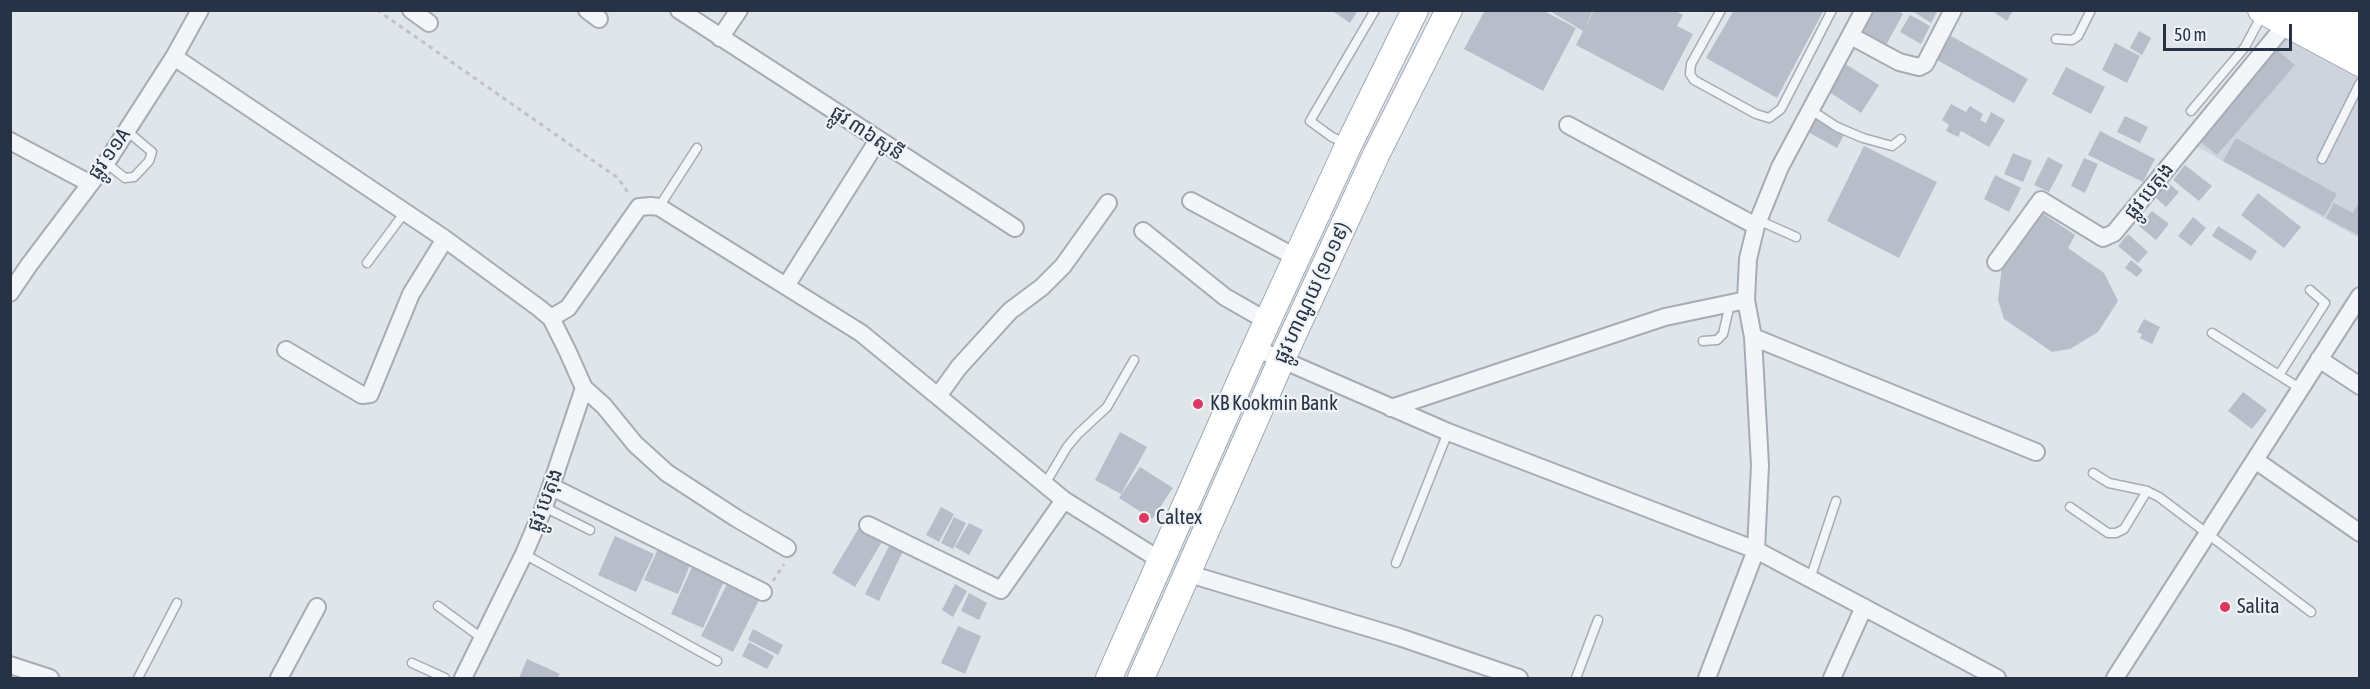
<!DOCTYPE html>
<meta charset="utf-8">
<style>
body{margin:0}
#map{position:relative;width:2370px;height:689px;overflow:hidden;background:#e0e5ea;font-family:"Asap Condensed",sans-serif}
canvas{display:block}
.frame{position:absolute;inset:0;border:12px solid #273344;pointer-events:none}
.scale{position:absolute;left:2163px;top:24px;width:129px;height:27px;box-sizing:border-box;border:3px solid #273344;border-top:0;padding-left:8px;font-size:18px;line-height:21px;white-space:nowrap;color:#273344;-webkit-text-stroke:4px #f0f4f8;paint-order:stroke}
</style>
<div id="map">
<canvas width="2370" height="689"></canvas>
<div class="frame"></div>
<div class="scale">50 m</div>
</div>
<script>
const ctx = document.querySelector('canvas').getContext('2d');
ctx.lineJoin = 'round';
function fill(path, color) { ctx.fillStyle = color; ctx.fill(path, 'evenodd'); }
const shape = rows => new Path2D(rows.map(r => 'M' + r).join(''));
function stroke(path, color, width, dash) { ctx.strokeStyle = color; ctx.lineWidth = width; ctx.lineCap = dash ? 'butt' : 'round'; ctx.setLineDash(dash || []); ctx.stroke(path); }
function drawText(font, color, halo, rows, align = 'center') {
  ctx.font = font + ' "Asap Condensed","Noto Sans Khmer",sans-serif'; ctx.lineWidth = 4.5; ctx.setLineDash([]); ctx.textBaseline = 'middle'; ctx.strokeStyle = halo; ctx.fillStyle = color; for (const [text, x, y, turn = 0] of rows) {
    ctx.save(); ctx.translate(x, y); ctx.rotate((+turn || 0) * Math.PI / 180); ctx.textAlign = isNaN(turn) ? turn : align; if (halo) ctx.strokeText(text, 0, 0); ctx.fillText(text, 0, 0); ctx.restore();
  }
}
const built = shape([
 [2287,34,2359,72,2359,238,2191,143]
]);
const building = shape([
 [1331,10,1358,10,1350,23],
 [1485,10,1546,10,1546,12,1576,28,1543,91,1464,49],
 [1548,10,1593,10,1585,28,1594,10,1674,10,1683,15,1677,26,1693,34,1663,91,1576,45,1583,31],
 [1734,10,1824,10,1777,98,1706,58],
 [1864,10,1897,10,1903,14,1886,45,1855,28],
 [1911,10,1938,10,1931,23],
 [1991,10,2013,10,2007,21],
 [1910,15,1930,26,1921,44,1900,32],
 [2139,31,2151,38,2142,55,2130,48],
 [1951,36,2028,79,2014,103,1937,60],
 [2115,43,2140,56,2127,83,2102,70],
 [2274,47,2295,65,2217,155,2196,138],
 [1842,62,1879,85,1861,113,1825,89],
 [2066,67,2105,87,2091,114,2052,94],
 [1951,104,1966,112,1970,106,1983,114,1980,120,1986,123,1991,112,2005,120,1989,147,1961,131,1958,137,1946,131,1949,125,1942,120],
 [2125,116,2148,127,2140,143,2117,132],
 [1816,118,1845,133,1837,148,1808,132],
 [2100,131,2155,159,2143,182,2088,155],
 [2236,138,2337,194,2324,216,2223,161],
 [1864,146,1937,182,1899,258,1827,221],
 [2013,153,2032,161,2023,182,2004,174],
 [2048,157,2063,165,2049,192,2034,185],
 [2084,158,2098,164,2085,193,2071,186],
 [2185,165,2212,186,2199,201,2173,180],
 [1995,175,2021,188,2009,212,1984,199],
 [2166,181,2179,192,2166,207,2154,196],
 [2258,193,2301,227,2284,248,2241,215],
 [2360,200,2358,235,2326,218,2334,203,2353,213],
 [2039,211,2075,235,2068,248,2104,273,2118,301,2098,332,2070,349,2052,352,2004,319,1998,300,2002,266],
 [2152,211,2169,224,2156,240,2139,226],
 [2193,217,2206,228,2191,246,2178,236],
 [2218,226,2257,251,2251,261,2212,236],
 [2128,234,2148,252,2138,263,2118,246],
 [2131,260,2143,270,2137,277,2125,268],
 [2144,319,2160,327,2152,344,2140,338,2142,334,2137,332],
 [2243,392,2267,410,2252,429,2228,411],
 [1120,432,1147,447,1121,494,1095,480],
 [1140,467,1173,488,1152,519,1119,498],
 [941,507,954,514,939,542,926,535],
 [954,517,966,523,953,549,941,543],
 [969,523,983,530,969,555,955,547],
 [860,526,883,540,855,587,832,573],
 [615,536,654,554,636,592,598,575],
 [891,542,904,549,879,601,865,594],
 [658,549,691,563,678,594,644,580],
 [692,567,724,581,703,628,671,614],
 [729,580,761,596,733,652,701,636],
 [955,584,967,591,953,617,942,610],
 [969,593,987,603,979,620,961,611],
 [958,626,981,636,965,674,941,663],
 [753,629,783,645,778,655,748,640],
 [749,642,774,656,767,669,742,656],
 [527,659,560,674,557,678,519,678]
]);
const path = shape([
 [377,10,618,178,629,194],
 [773,581,784,564]
]);
const lane = shape([
 [1721,10,1691,64,1690,74,1694,80,1756,114,1769,118,1781,109,1832,10],
 [2056,39,2072,40,2078,36,2091,10],
 [1811,110,1837,127,1863,138,1892,146,1901,139],
 [2191,111,2245,47,2262,15],
 [1345,143,1332,137,1310,121,1375,10],
 [2322,159,2360,83],
 [106,163,125,178,134,177,149,161,152,152,127,131],
 [659,207,697,148],
 [1758,220,1796,237],
 [367,263,405,212],
 [2212,333,2301,389],
 [1703,341,1717,340,1723,334,1730,304],
 [2279,375,2325,303,2310,290],
 [2093,473,2109,483,2147,491,2159,497,2311,612],
 [1045,484,1067,447,1078,434,1107,407,1134,360],
 [544,507,590,530],
 [2070,507,2108,533,2116,533,2124,529,2147,491],
 [524,554,717,661],
 [1396,563,1448,432],
 [1810,579,1836,501],
 [438,606,483,639],
 [412,663,445,678],
 [138,678,177,603],
 [1576,678,1598,620]
]);
const street = shape([
 [411,10,429,23],
 [587,10,599,19],
 [679,10,1015,228],
 [1851,36,1899,62,1919,67,1925,64,1953,10],
 [720,38,739,10],
 [174,57,445,239,539,308,551,318,567,350,584,388,544,507,524,554,463,678],
 [1568,125,1756,226],
 [10,141,89,183],
 [1191,201,1297,258],
 [1143,231,1225,297,1267,321],
 [1996,262,2041,200,2103,238,2114,233,2286,24],
 [786,286,878,140],
 [10,293,29,265,106,163,174,57,200,10],
 [551,318,568,308,639,207,651,206,659,207,861,333,1064,500,1160,560],
 [1753,337,2036,452],
 [1255,348,1448,432,1756,550,1997,678],
 [286,350,362,395,370,394,411,294,445,239],
 [2319,359,2360,386],
 [584,388,604,406,635,444,667,473,736,518,787,548],
 [938,396,959,367,1010,311,1042,287,1063,266,1108,203],
 [1391,408,1665,317,1746,300],
 [2255,460,2360,533],
 [552,487,763,592],
 [868,525,1001,590,1064,500],
 [1186,573,1399,637,1519,678],
 [10,665,50,678],
 [279,678,317,607],
 [1707,678,1756,550,1760,465,1753,337,1746,300,1748,259,1756,226,1780,167,1864,10],
 [1832,678,1864,607],
 [2115,678,2360,296]
]);
const primary = shape([
 [2261,10,2360,63],
 [1109,678,1255,348,1349,144,1415,10],
 [1141,678,1281,361,1376,155,1449,10]
]);
const highway = shape([
 [2304,10,2360,40],
 [2352,10,2360,14]
]);
const markers = [
 [1198,404,6,"#db395d"],
 [1144,518,6,"#db395d"],
 [2225,607,6,"#db395d"]
];
const streetNames = [
 ["ផ្លូវ ៣៦សូនី",867,133,33],
 ["ផ្លូវ ១១A",109,154,-55],
 ["ផ្លូវ បេតុង",2149,191,-51],
 ["ផ្លូវ ហាណូយ (១០១៩)",1312,293,-65],
 ["ផ្លូវ បេតុង",545,500,-69]
];
const poiNames = [
 ["KB Kookmin Bank",1210,404],
 ["Caltex",1156,518],
 ["Salita",2237,607]
];
fill(built, '#ced4dd');
fill(building, '#b7bec9');
stroke(lane, '#a5acb5', 11);
stroke(street, '#a5acb5', 20);
stroke(primary, '#9eaab7', 28);
stroke(highway, '#8693a3', 33);
stroke(path, '#bec3c9', 3, [4.5, 4.5]);
stroke(lane, '#f3f5f8', 8);
stroke(street, '#f3f5f8', 16);
stroke(primary, '#fff', 26);
stroke(highway, '#fff', 30);
for (const [x, y, r, color] of markers) { const dot = new Path2D(); dot.arc(x, y, r, 0, 2 * Math.PI); ctx.fillStyle = color; ctx.fill(dot); stroke(dot, '#f0f4f8', 2); }
drawText('20px', '#273344', '#f0f4f8', streetNames);
drawText('20px', '#273344', '#f0f4f8', poiNames, 'left');
</script>
